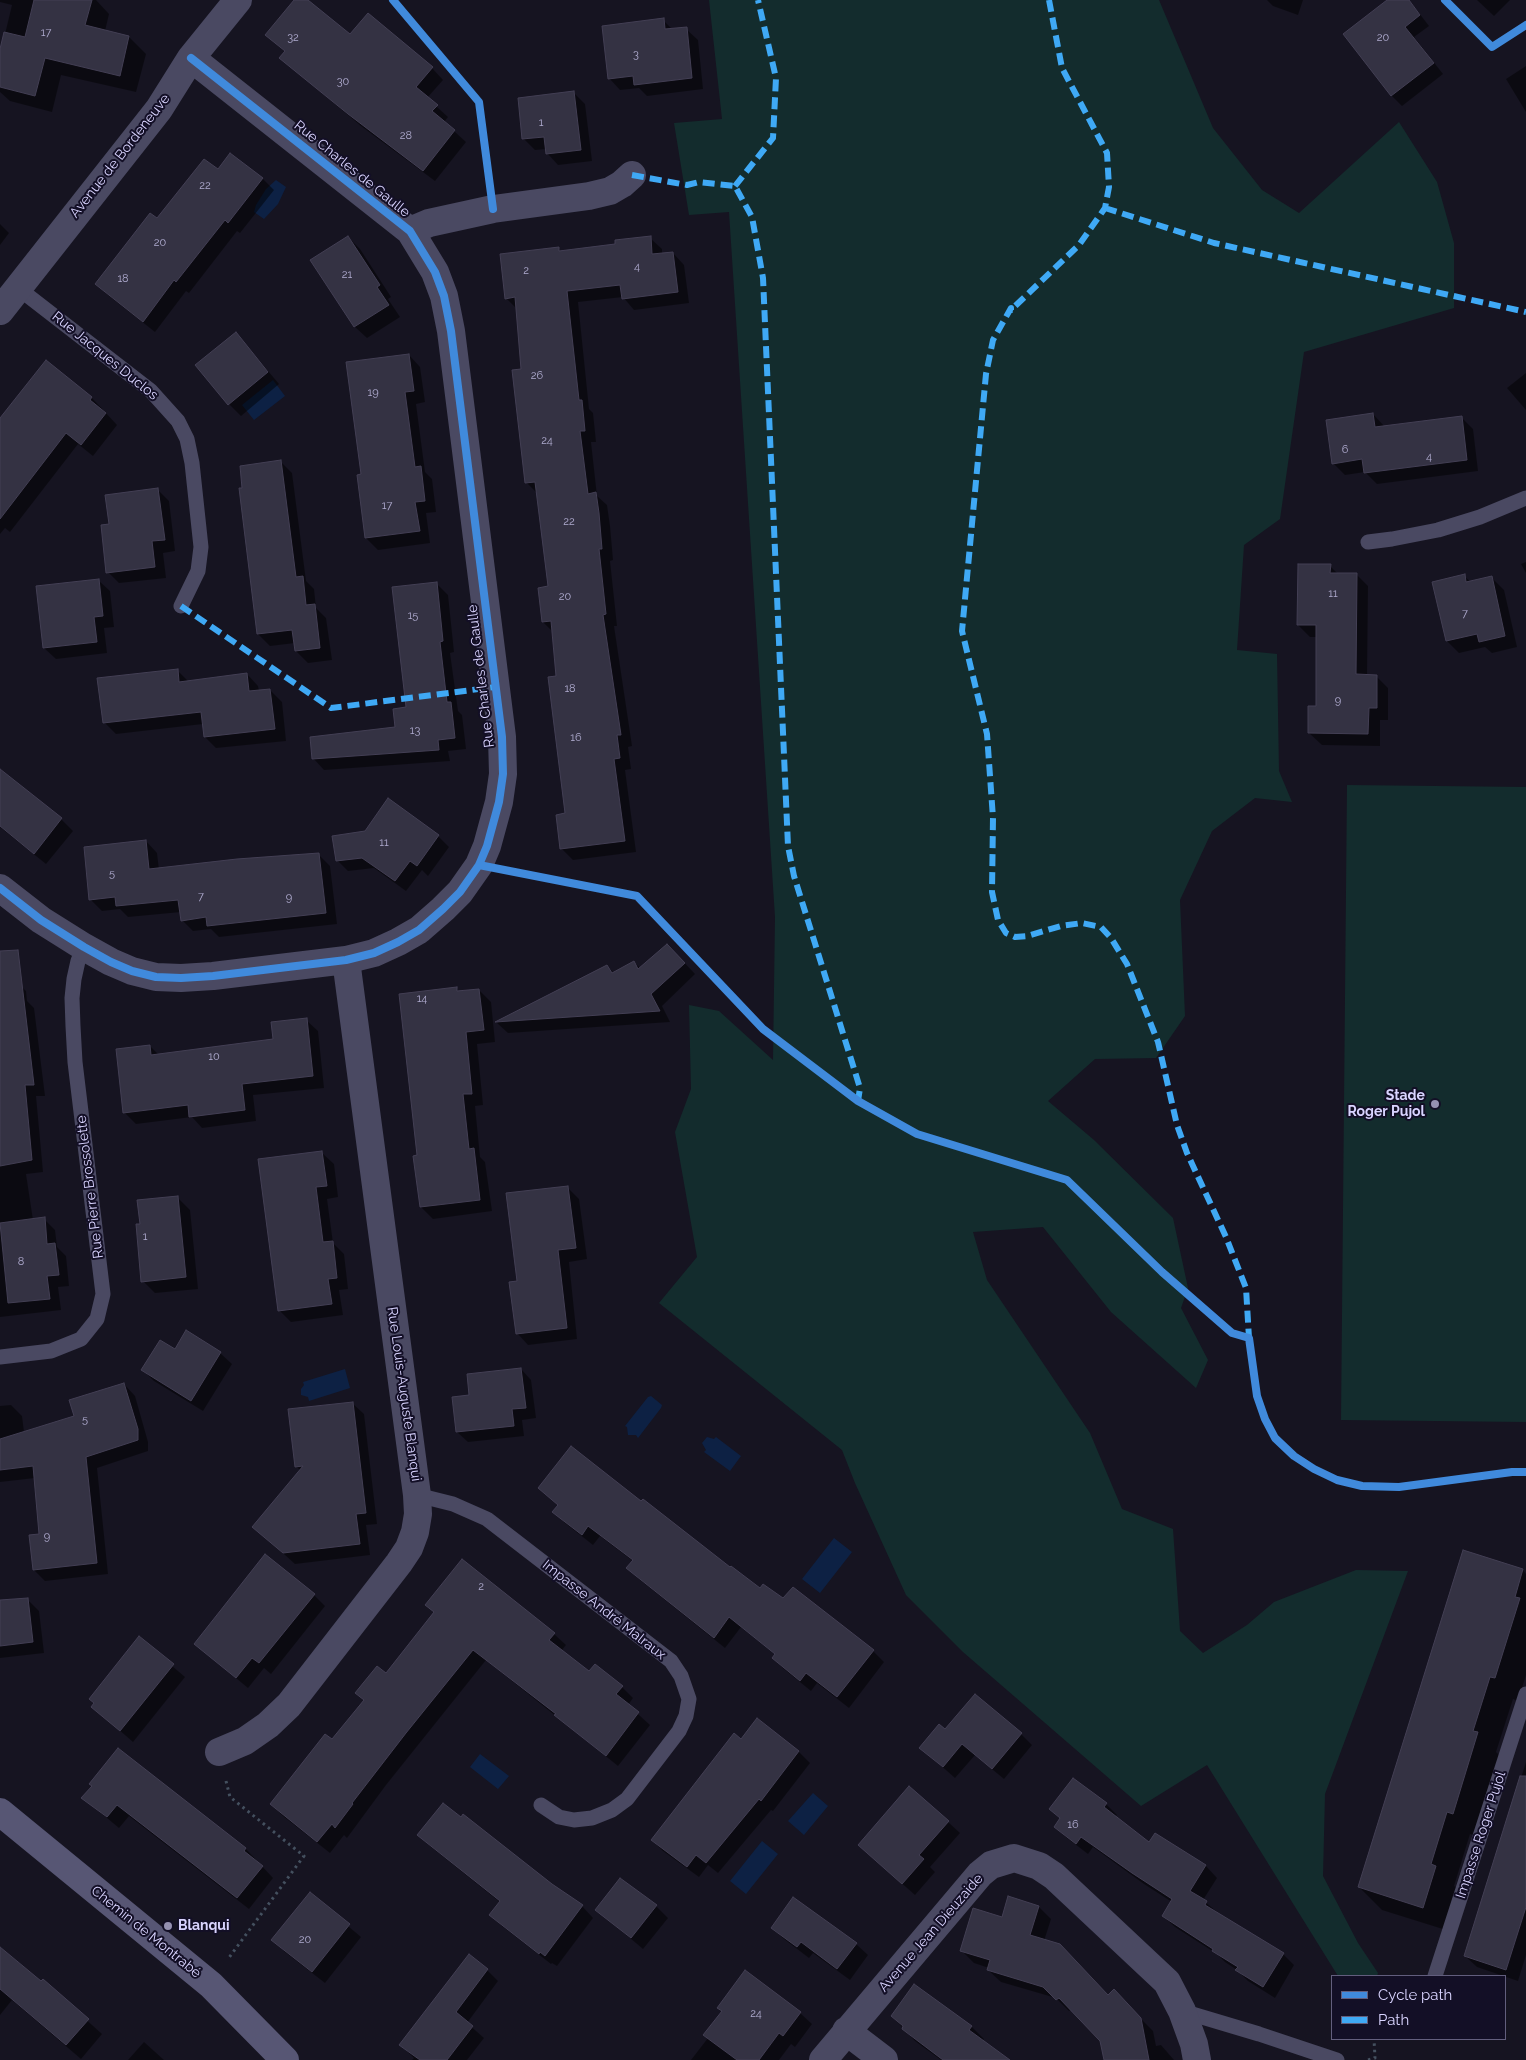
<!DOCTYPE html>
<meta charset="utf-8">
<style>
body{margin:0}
#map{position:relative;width:1526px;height:2060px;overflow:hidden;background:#161421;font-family:Raleway,sans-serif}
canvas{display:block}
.legend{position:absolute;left:1331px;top:1975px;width:175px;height:65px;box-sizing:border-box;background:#130f26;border:1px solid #625e7d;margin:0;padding:6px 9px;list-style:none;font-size:15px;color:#d9d4ff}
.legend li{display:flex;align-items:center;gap:10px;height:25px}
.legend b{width:25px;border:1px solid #625e7d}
</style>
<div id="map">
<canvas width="1526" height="2060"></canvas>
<ul class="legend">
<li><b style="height:6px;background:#408adc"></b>Cycle path</li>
<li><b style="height:6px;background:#3fa9f5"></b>Path</li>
</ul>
</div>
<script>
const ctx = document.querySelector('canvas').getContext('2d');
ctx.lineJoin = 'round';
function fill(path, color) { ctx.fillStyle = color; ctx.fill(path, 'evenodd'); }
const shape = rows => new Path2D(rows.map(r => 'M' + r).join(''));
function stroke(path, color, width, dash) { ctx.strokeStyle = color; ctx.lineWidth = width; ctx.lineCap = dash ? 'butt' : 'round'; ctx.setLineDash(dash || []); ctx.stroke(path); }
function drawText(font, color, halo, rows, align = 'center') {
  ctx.font = font + ' Raleway,sans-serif'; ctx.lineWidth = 4; ctx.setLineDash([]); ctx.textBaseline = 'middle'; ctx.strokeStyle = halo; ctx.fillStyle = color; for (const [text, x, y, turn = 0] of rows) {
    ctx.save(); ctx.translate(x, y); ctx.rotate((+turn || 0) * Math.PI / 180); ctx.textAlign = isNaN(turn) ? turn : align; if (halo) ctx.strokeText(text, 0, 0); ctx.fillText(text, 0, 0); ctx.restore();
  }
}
const green = shape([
 [709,0,1159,0,1213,128,1262,190,1299,213,1399,122,1437,182,1454,243,1454,308,1304,352,1280,519,1244,545,1237,650,1277,654,1279,771,1292,802,1255,798,1212,831,1180,900,1185,1016,1156,1058,1095,1059,1048,1101,1094,1140,1173,1218,1188,1288,1181,1308,1208,1360,1196,1388,1111,1312,1043,1227,973,1232,987,1280,1090,1433,1122,1509,1173,1529,1180,1631,1203,1653,1247,1625,1274,1602,1356,1570,1408,1571,1325,1794,1323,1876,1358,1943,1378,1973,1377,1976,1338,1976,1207,1765,1141,1806,963,1652,906,1595,855,1483,842,1450,659,1303,697,1257,675,1132,691,1089,689,1005,719,1011,773,1060,775,917,729,212,689,215,674,123,722,119],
 [1347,785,1526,787,1526,1422,1341,1420]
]);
const water = shape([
 [276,180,286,187,278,204,264,219,254,212,256,205,266,189],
 [273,380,285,396,254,420,242,405],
 [345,1369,350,1388,309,1401,308,1397,301,1395,301,1389,304,1385,303,1382],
 [651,1396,662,1405,661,1408,638,1438,636,1435,628,1435,627,1427,625,1426,648,1397],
 [707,1437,714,1439,716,1437,741,1456,730,1471,704,1452,706,1450,702,1443],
 [834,1538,852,1552,820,1593,802,1579],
 [480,1754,509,1776,498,1789,470,1767],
 [813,1793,828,1806,804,1835,788,1821],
 [762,1841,778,1854,746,1894,730,1881]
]);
const shadow = shape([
 [0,0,96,0,109,14,105,31,129,37,146,54,136,92,61,75,52,112,10,101,0,92,0,55,12,5,0,2],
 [295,0,305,0,350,36,432,68,443,80,427,98,448,117,444,122,466,142,435,181,361,126,281,58,286,52,267,35],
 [1267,0,1303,0,1298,15,1273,6],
 [1389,0,1409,0,1429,26,1414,37,1443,74,1402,106,1392,96,1345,34],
 [1477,0,1510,0,1494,16],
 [663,20,673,30,686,29,698,40,703,89,647,96,639,88,620,90,609,78],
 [1526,66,1526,112,1506,79],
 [574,93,585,104,592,161,558,165,547,153,546,149,535,150,524,139,519,99],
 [231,155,263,179,274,190,240,233,237,231,189,293,186,291,155,332,108,295,96,284,218,171],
 [0,224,9,233,0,245],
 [348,237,360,249,391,297,388,299,400,317,367,338,355,327,312,260],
 [650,238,662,249,662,254,673,253,684,265,689,303,634,310,623,297,578,302,589,409,593,413,596,442,591,442,597,496,607,505,610,526,613,560,610,561,617,626,614,626,632,746,628,747,631,769,625,770,636,852,573,860,561,848,566,814,558,677,553,632,543,622,550,587,538,494,526,482,522,370,517,309,506,298,558,248,562,252,617,245],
 [236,333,279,384,241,416,229,404],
 [409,355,420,367,425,402,416,404,425,472,432,479,436,512,426,513,430,543,378,550,366,538,358,476,363,475],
 [46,362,92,398,117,425,93,456,78,444,10,532,5,528,0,534,0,432],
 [1526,373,1526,410,1507,388],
 [1373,414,1384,426,1461,417,1473,429,1478,471,1377,484,1365,472,1345,475,1333,463],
 [280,461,292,473,306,581,314,589,316,608,326,618,332,660,308,663,296,651,295,643,270,646,258,634,241,489],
 [158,490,169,501,175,551,163,553,166,578,119,583,108,572,111,525],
 [1526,562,1526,573,1521,564],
 [1330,566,1338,574,1356,574,1368,586,1367,676,1376,676,1388,688,1388,720,1380,720,1380,746,1322,745,1309,733,1317,707,1317,637,1310,637,1298,625],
 [1464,576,1471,582,1492,578,1504,590,1517,647,1492,653,1485,647,1459,653,1447,641],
 [98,580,110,591,114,627,104,628,107,653,56,659,44,648],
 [436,583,448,595,454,652,450,653,458,711,462,715,466,749,448,751,450,761,324,770,313,758,396,728,407,708],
 [177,670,189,682,247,674,258,686,259,691,270,690,282,702,286,741,216,748,205,737,203,724,116,734,104,722],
 [0,770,61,819,73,831,46,864,0,827],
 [389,800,438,836,449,847,428,876,422,870,406,891,374,868,348,871,337,860,365,832],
 [146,841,157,853,159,870,318,854,330,866,337,924,219,937,211,929,193,931,182,920,181,912,128,917,120,909,102,911,91,900],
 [678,956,695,974,662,1006,670,1022,508,1033,497,1023,607,966,614,973,634,962,641,969],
 [14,980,26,991,27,1001,34,1008,45,1096,36,1096,43,1172,26,1174,33,1220,44,1219,55,1230,57,1247,66,1256,69,1286,58,1287,61,1310,0,1317,0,981],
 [457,989,460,992,479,990,491,1002,495,1042,477,1044,483,1105,475,1106,480,1157,485,1162,492,1211,433,1219,421,1207,419,1156],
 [306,1020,318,1031,324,1088,253,1095,256,1121,202,1128,192,1117,136,1124,124,1112,150,1046,159,1055,274,1040],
 [322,1153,334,1164,338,1197,327,1199,333,1243,344,1254,348,1289,339,1290,343,1315,291,1322,279,1310],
 [567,1187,579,1199,587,1259,569,1262,577,1339,528,1345,517,1333,518,1282],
 [178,1198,190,1210,198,1289,155,1293,143,1281,141,1225],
 [220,1353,232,1364,203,1411,154,1381,143,1370],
 [521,1369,531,1380,536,1418,522,1420,524,1436,468,1442,457,1432,471,1396],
 [124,1384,135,1396,148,1442,148,1451,97,1468,108,1574,45,1581,34,1570,41,1535,35,1478,0,1482,0,1406,11,1405,22,1416,24,1432,75,1416],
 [352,1403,364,1414,377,1524,366,1525,370,1555,295,1564,254,1527,301,1471,296,1466],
 [539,1488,730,1569,760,1590,783,1600,873,1651,884,1662,849,1708,817,1683,811,1691,784,1669,773,1658,776,1655,741,1627,725,1648,639,1579,628,1568,633,1561,600,1536,593,1545,565,1523,554,1511,559,1506],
 [1464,1552,1523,1570,1526,1574,1526,1675,1518,1701,1513,1699,1496,1752,1500,1756,1476,1836,1470,1834,1454,1886,1459,1890,1446,1930,1382,1910,1359,1887],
 [314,1595,325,1606,271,1674,264,1668,248,1688,195,1644],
 [27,1599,39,1611,44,1653,0,1658,0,1602],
 [427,1605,554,1634,566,1645,561,1651,590,1673,622,1687,633,1698,628,1705,650,1725,618,1766,486,1660,386,1785,347,1838,344,1835,330,1853,283,1816,271,1804,333,1741,365,1701,357,1693,386,1675,435,1613],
 [139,1638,185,1677,133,1742,93,1707],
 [757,1720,799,1752,810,1763,773,1811,771,1810,718,1873,708,1865,699,1877,663,1851,652,1840,741,1740],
 [945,1731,1021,1734,1032,1745,1004,1779,975,1755,955,1778,921,1748],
 [118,1750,246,1849,273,1878,249,1909,129,1816,119,1828,83,1798],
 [1526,1762,1526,1955,1518,1981,1477,1967,1465,1956],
 [1106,1804,1117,1815,1115,1817,1150,1844,1156,1835,1206,1866,1217,1878,1203,1900,1218,1913,1283,1954,1294,1965,1275,1998,1248,1981,1237,1970,1225,1962,1217,1954,1175,1927,1163,1916,1172,1902,1144,1884,1093,1847,1088,1854,1067,1838,1055,1827,1061,1819,1050,1809],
 [948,1822,960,1833,930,1867,935,1872,915,1895,871,1856],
 [418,1835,551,1885,582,1906,593,1918,557,1966,552,1963,551,1964,502,1926,490,1915,501,1903,430,1846],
 [310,1894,361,1937,325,1983,285,1952,273,1940],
 [1009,1898,1039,1907,1051,1919,1044,1941,1109,1996,1125,2003,1153,2031,1156,2046,1161,2045,1174,2060,1105,2060,1101,2041,1071,2010,1069,2011,1056,1998,1001,1982,988,1970,989,1968,974,1963,962,1951,1003,1918],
 [656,1906,668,1918,643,1949,597,1910],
 [772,1928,856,1944,868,1955,850,1980,813,1953,809,1958,784,1939],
 [0,1949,41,1983,43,1981,102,2034,81,2059,12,2000,0,2015],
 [487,1970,498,1981,467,2023,484,2038,467,2060,412,2060,414,2058,401,2045],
 [914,1986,972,2027,984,2039,982,2041,1005,2060,941,2060,915,2041,892,2016],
 [800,2013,812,2024,795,2047,791,2044,779,2060,691,2060,708,2038],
 [144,2042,164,2060,128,2060]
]);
const building = shape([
 [34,0,92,0,85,25,129,36,120,76,45,58,35,96,0,87,0,49,4,32,25,37,34,0],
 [294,0,308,0,350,34,368,13,433,67,416,87,438,105,432,111,455,130,423,171,348,114,279,58,285,51,265,35,294,0],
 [1387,0,1409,0,1420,15,1405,27,1434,63,1391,96,1343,34,1387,0],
 [664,18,665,29,687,27,692,78,634,85,633,76,608,79,602,26,664,18],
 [574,91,581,150,546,154,544,137,522,139,518,98,574,91],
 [230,153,263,178,228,223,225,220,176,282,174,280,143,322,95,284,150,213,157,218,204,159,218,169,230,153],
 [348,236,380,285,377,287,389,305,354,327,310,260,348,236],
 [651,236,652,254,673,252,678,292,622,299,620,285,567,291,579,400,582,400,585,431,580,431,588,494,596,492,599,513,602,549,599,549,606,614,603,615,621,735,617,735,620,758,614,759,625,841,560,849,556,815,565,813,548,677,556,676,551,621,542,622,538,588,548,586,535,482,525,483,512,370,521,369,515,297,505,299,500,254,559,247,559,251,615,244,615,240,651,236],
 [236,332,268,372,228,405,195,365,236,332],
 [409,354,414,391,405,392,415,467,421,466,425,501,415,502,420,531,365,538,357,475,361,474,346,362,409,354],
 [46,360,92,397,90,400,106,413,81,445,66,433,0,519,0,418,46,360],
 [1373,413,1375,427,1462,416,1467,460,1364,473,1362,459,1332,464,1326,420,1373,413],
 [281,460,296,577,303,576,306,605,315,604,320,648,295,651,292,630,257,634,239,488,242,488,240,466,281,460],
 [158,488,165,540,152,541,155,567,106,573,101,525,109,524,105,495,158,488],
 [1298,564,1331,564,1330,573,1357,573,1356,674,1377,675,1377,708,1369,708,1368,734,1308,733,1308,706,1316,706,1316,625,1297,625,1298,564],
 [1465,574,1466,582,1492,576,1505,636,1479,642,1477,634,1446,641,1432,582,1465,574],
 [99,579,103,616,94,617,97,642,43,648,36,586,99,579],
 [437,582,443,641,440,642,447,702,451,702,455,738,438,740,439,750,312,759,310,737,395,727,393,709,406,707,392,587,437,582],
 [178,669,179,682,247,673,249,691,270,689,275,729,204,737,201,712,103,723,97,678,178,669],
 [0,769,62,818,34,854,0,826,0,769],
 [388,798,439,835,417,866,410,861,395,881,362,858,336,861,332,836,365,831,388,798],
 [146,840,149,869,237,859,319,853,326,913,207,926,206,917,181,921,178,900,116,906,115,897,89,900,84,847,146,840],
 [667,944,685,963,651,994,660,1011,495,1022,607,965,612,973,634,961,638,969,667,944],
 [18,950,34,1085,25,1085,32,1160,0,1166,0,951,18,950],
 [457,987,457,991,479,989,484,1030,466,1032,472,1094,463,1094,469,1149,474,1148,480,1200,420,1207,413,1156,417,1155,399,994,457,987],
 [307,1018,313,1076,242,1084,245,1110,189,1117,188,1105,123,1113,116,1049,150,1045,151,1055,273,1039,271,1022,307,1018],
 [322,1151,327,1186,316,1187,323,1242,333,1241,337,1278,328,1279,332,1304,278,1311,258,1159,322,1151],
 [568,1186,576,1248,558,1250,567,1328,516,1334,509,1282,517,1281,506,1193,568,1186],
 [178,1196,186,1277,141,1282,136,1224,140,1224,137,1200,178,1196],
 [45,1217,47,1244,55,1243,59,1275,47,1276,50,1299,8,1303,0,1223,45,1217],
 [186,1330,221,1352,191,1401,141,1370,160,1340,175,1349,186,1330],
 [521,1368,526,1408,512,1409,514,1426,456,1432,452,1397,469,1395,467,1374,521,1368],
 [124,1383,138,1429,138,1440,86,1457,97,1563,33,1570,29,1535,39,1534,33,1466,0,1470,0,1439,74,1416,69,1400,124,1383],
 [353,1402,366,1513,356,1514,360,1544,283,1553,252,1527,303,1466,295,1467,288,1409,353,1402],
 [571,1446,641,1501,643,1499,730,1567,731,1566,760,1588,763,1584,783,1598,793,1587,874,1650,837,1697,806,1673,800,1681,772,1658,775,1654,729,1617,714,1638,626,1568,633,1560,588,1526,582,1535,552,1512,558,1505,538,1488,571,1446],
 [1463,1550,1523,1569,1515,1597,1520,1598,1495,1678,1490,1677,1473,1731,1478,1732,1453,1814,1447,1812,1431,1864,1436,1866,1423,1908,1358,1887,1463,1550],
 [265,1554,315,1594,259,1663,252,1658,236,1678,194,1644,265,1554],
 [462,1559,555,1633,549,1640,589,1671,595,1664,623,1686,616,1694,639,1712,606,1756,554,1715,556,1714,473,1650,406,1733,352,1803,353,1804,335,1828,332,1824,317,1842,270,1804,325,1734,332,1739,364,1700,355,1693,377,1666,386,1673,434,1612,425,1605,462,1559],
 [28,1598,33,1642,0,1646,0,1600,28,1598],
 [139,1636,174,1664,120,1731,91,1707,94,1703,89,1699,139,1636],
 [975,1694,1022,1733,992,1769,962,1744,943,1767,919,1748,939,1724,945,1729,975,1694],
 [757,1718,799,1751,761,1801,759,1799,706,1863,696,1855,687,1867,651,1840,734,1733,741,1739,757,1718],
 [118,1748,246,1848,244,1851,263,1866,237,1898,117,1805,107,1817,81,1798,92,1786,89,1784,118,1748],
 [1520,1776,1526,1776,1526,1907,1506,1970,1464,1956,1520,1776],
 [1073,1778,1107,1803,1104,1807,1149,1842,1155,1833,1206,1865,1190,1891,1207,1901,1205,1905,1284,1953,1263,1987,1235,1970,1238,1967,1212,1951,1213,1949,1162,1916,1172,1899,1132,1873,1081,1837,1076,1844,1054,1827,1060,1818,1049,1809,1073,1778],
 [909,1786,949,1821,919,1855,924,1859,902,1884,858,1845,909,1786],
 [443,1803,461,1817,463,1814,552,1884,583,1905,545,1956,540,1952,539,1954,489,1915,500,1901,417,1835,443,1803],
 [620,1878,657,1905,631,1938,595,1910,620,1878],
 [310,1892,350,1924,312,1972,271,1940,310,1892],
 [1008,1896,1039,1906,1030,1935,1060,1944,1108,1995,1114,1989,1141,2018,1149,2060,1104,2060,1100,2041,1059,1998,1056,2000,1043,1987,987,1970,990,1960,960,1951,973,1908,1002,1917,1008,1896],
 [793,1897,857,1943,837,1969,801,1942,797,1947,771,1928,793,1897],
 [0,1947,41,1981,43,1979,89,2019,66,2045,0,1989,0,1947],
 [469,1954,488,1969,456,2012,473,2026,447,2060,420,2060,399,2045,469,1954],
 [745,1970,801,2012,783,2036,779,2033,759,2060,737,2060,703,2035,722,2011,717,2008,745,1970],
 [914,1984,972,2026,969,2030,1010,2060,943,2060,902,2029,903,2026,891,2016,914,1984]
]);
const path = shape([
 [226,1781,230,1797,304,1856,228,1959],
 [1368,2060,1375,2058,1374,2039]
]);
const lane = shape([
 [18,288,151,391,178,421,187,439,192,463,201,547,198,571,181,606],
 [1368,542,1392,539,1438,530,1480,517,1526,498],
 [0,1357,51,1351,81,1339,97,1319,103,1294,75,1062,73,1026,72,998,74,979,78,961,84,947],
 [417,1495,453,1504,487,1519,671,1661,681,1676,689,1699,686,1716,679,1731,627,1799,612,1810,592,1818,574,1820,559,1817,541,1805],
 [1435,1976,1526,1694],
 [1182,2011,1259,2034,1337,2060]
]);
const street = shape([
 [410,231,429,223,493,209,589,196,610,191,622,184,632,175],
 [0,311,159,109,191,58,238,0],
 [0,888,41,920,84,947,111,962,132,971,156,977,181,978,213,976,346,960,374,953,398,942,419,930,443,909,460,892,479,865,487,846,499,802,503,774,502,737,451,331,444,296,435,272,410,231,191,58],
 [219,1752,245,1741,268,1725,289,1705,399,1563,409,1548,415,1532,418,1514,417,1495,346,960],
 [846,2031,884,2060],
 [823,2060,980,1874,991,1865,1014,1858,1039,1866,1054,1876,1167,1982,1182,2011,1194,2044,1197,2060]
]);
const secondary = shape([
 [0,1812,211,1985,285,2060]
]);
const quiet = shape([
 [1049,0,1062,68,1107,153,1109,187,1105,208,1079,245,1011,310,1011,308,993,340,986,374,962,631,987,734,993,818,992,892,998,920,1006,933,1015,937,1027,936,1061,926,1082,923,1101,927,1111,938,1127,964,1158,1042,1177,1125,1187,1153,1226,1237,1246,1288,1249,1338],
 [632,175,687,185,699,182,735,186,752,217,763,278,788,846,794,876,860,1088,858,1101],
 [735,186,773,138,776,78,758,0],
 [1105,208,1214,243,1526,312],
 [181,606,331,708,495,687]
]);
const cycleway = shape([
 [393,0,479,102,493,209],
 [1445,0,1492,47,1526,25],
 [479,865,637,896,763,1029,858,1101,917,1134,1067,1180,1162,1272,1232,1333,1249,1338,1257,1396,1265,1419,1275,1438,1294,1456,1314,1469,1337,1480,1362,1486,1399,1487,1512,1472,1526,1472],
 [0,888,41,920,84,947,111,962,132,971,156,977,181,978,213,976,346,960,374,953,398,942,419,930,443,909,460,892,479,865,487,846,499,802,503,774,502,737,451,331,444,296,435,272,410,231,191,58]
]);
const markers = [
 [1435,1104,5,"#9591b1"],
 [168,1926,5,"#9591b1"]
];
const numberNames = [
 ["17",46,33],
 ["32",293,38],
 ["20",1383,38],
 ["3",636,55],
 ["30",343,82],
 ["1",541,123],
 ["28",406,136],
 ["22",205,186],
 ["20",160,243],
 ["4",637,267],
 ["2",526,271],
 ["21",347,275],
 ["18",123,279],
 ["26",537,376],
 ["19",373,393],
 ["24",547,441],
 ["6",1345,450],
 ["4",1429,457],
 ["17",387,506],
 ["22",569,522],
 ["11",1333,594],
 ["20",565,597],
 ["7",1465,614],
 ["15",413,616],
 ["18",570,689],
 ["9",1338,701],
 ["13",415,731],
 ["16",576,738],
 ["11",384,843],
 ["5",112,874],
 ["7",201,897],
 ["9",289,898],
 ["14",422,999],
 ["10",214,1057],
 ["1",145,1237],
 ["8",21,1262],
 ["5",85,1420],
 ["9",47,1537],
 ["2",481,1587],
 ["16",1073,1825],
 ["20",305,1940],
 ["24",756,2014]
];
const streetNames = [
 ["Avenue de Bordeneuve",120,156,-52],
 ["Rue Charles de Gaulle",352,169,39],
 ["Rue Jacques Duclos",105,356,39],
 ["Rue Charles de Gaulle",481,676,-97],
 ["Rue Pierre Brossolette",90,1187,-97],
 ["Rue Louis-Auguste Blanqui",404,1394,82],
 ["Impasse André Malraux",604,1610,38],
 ["Impasse Roger Pujol",1481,1835,-72],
 ["Chemin de Montrabé",146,1932,39],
 ["Avenue Jean Dieuzaide",931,1933,-49]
];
const poiNames = [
 ["Stade",1425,1096],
 ["Roger Pujol",1425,1112],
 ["Blanqui",178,1926,"left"]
];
fill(green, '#132c2d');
fill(water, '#0d2144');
fill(shadow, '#0007');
fill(building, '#343243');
stroke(building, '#433f54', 1);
stroke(path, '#44505f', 3, [2.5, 4]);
stroke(lane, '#4a4962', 15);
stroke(street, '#4a4962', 28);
stroke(secondary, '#575674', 28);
stroke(quiet, '#3fa9f5', 6, [12, 6]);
stroke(cycleway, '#408adc', 8);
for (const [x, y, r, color] of markers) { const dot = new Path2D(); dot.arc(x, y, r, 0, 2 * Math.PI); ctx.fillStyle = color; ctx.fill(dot); stroke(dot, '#130f26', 2); }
drawText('11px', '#b0acd0', null, numberNames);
drawText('14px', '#d9d4ff', '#130f26', streetNames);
drawText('bold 14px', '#d9d4ff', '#130f26', poiNames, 'right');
</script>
